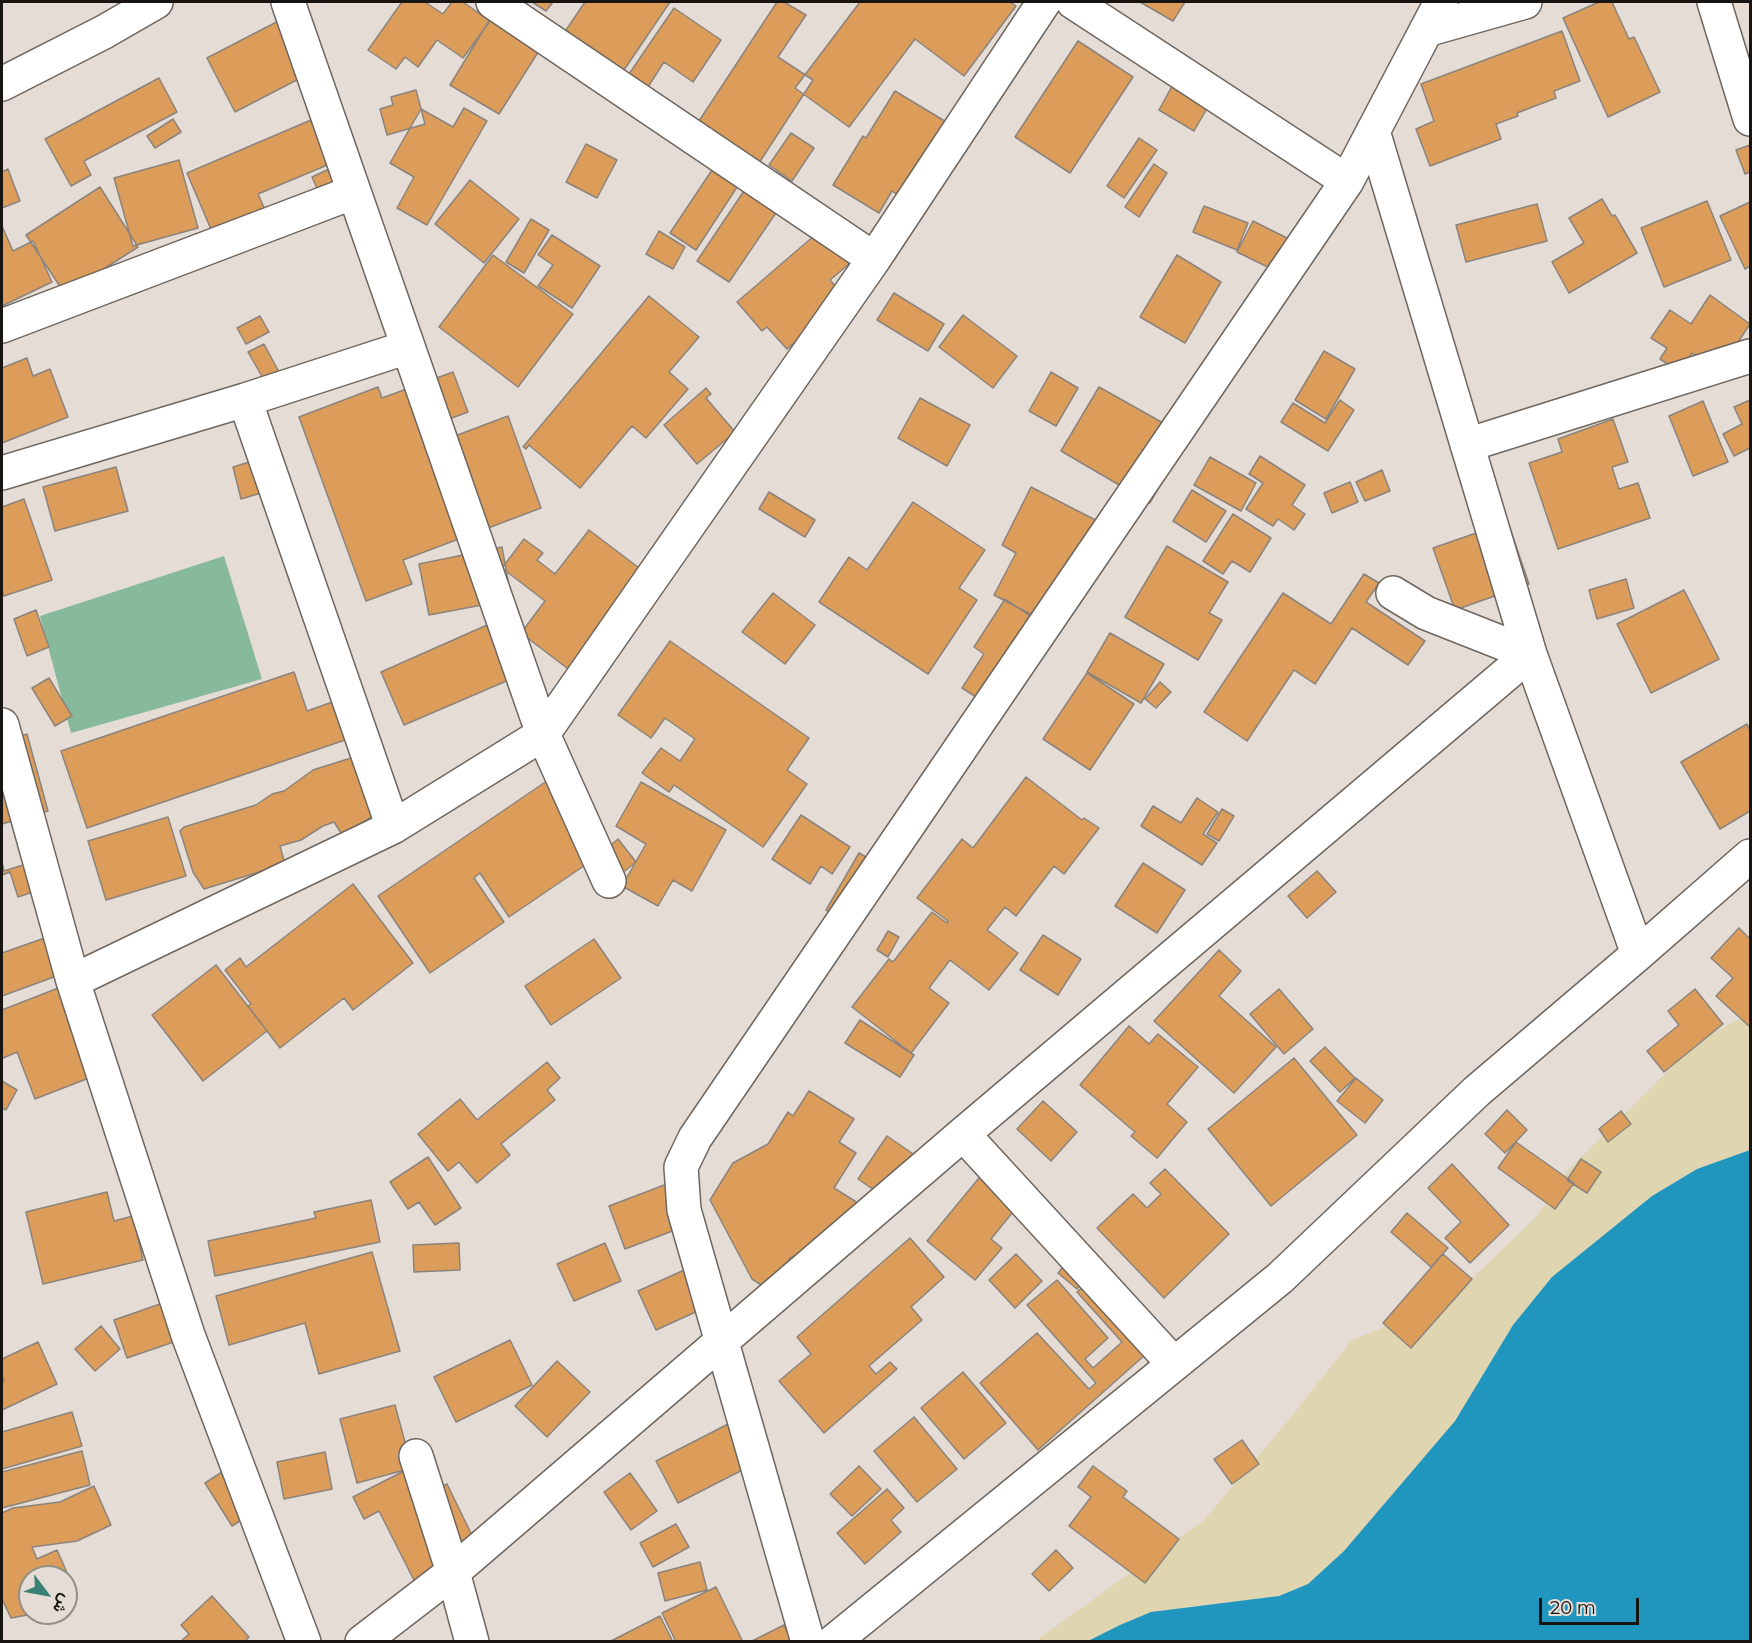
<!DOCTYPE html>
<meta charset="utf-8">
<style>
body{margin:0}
#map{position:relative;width:1752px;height:1643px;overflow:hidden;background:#e5ddd5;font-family:Montserrat,Vazirmatn,sans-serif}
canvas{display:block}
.frame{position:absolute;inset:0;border:3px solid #171411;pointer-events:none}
.north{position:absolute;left:18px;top:1565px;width:60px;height:60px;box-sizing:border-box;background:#e5ddd5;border:2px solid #938d87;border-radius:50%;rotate:122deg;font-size:16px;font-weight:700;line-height:24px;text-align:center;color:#171411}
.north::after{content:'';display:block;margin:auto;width:21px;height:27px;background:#3b8075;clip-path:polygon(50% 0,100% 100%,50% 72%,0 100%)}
.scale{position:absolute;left:1539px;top:1598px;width:100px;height:27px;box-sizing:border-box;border:3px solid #171411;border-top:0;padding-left:8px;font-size:18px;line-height:21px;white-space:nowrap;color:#171411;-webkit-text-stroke:4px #e5ddd5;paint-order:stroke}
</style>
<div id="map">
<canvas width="1752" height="1643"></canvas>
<div class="frame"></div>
<div class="north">ش</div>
<div class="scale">20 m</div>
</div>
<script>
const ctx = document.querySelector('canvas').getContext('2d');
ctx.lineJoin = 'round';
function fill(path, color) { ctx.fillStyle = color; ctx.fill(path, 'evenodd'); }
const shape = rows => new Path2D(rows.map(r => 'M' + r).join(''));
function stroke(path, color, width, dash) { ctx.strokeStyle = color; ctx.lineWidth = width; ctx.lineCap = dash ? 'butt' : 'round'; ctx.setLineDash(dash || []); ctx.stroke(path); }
const green = shape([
 [224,556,262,679,71,733,40,616]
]);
const sand = shape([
 [1750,1013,1750,1150,1697,1169,1652,1196,1552,1277,1513,1325,1455,1421,1344,1551,1308,1584,1279,1596,1228,1604,1192,1606,1120,1625,1088,1641,1034,1642,1204,1520,1292,1416,1351,1341,1453,1297,1536,1217,1567,1171,1697,1042]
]);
const water = shape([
 [1750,1150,1750,1641,1088,1641,1120,1625,1151,1612,1279,1596,1308,1584,1344,1551,1455,1421,1513,1325,1552,1277,1652,1196,1697,1169]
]);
const building = shape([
 [402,2,425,2,443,14,452,2,463,2,490,21,463,58,437,40,418,67,405,57,396,69,368,50,402,2],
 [532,2,553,2,546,11,532,2],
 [585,2,670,2,620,76,562,36,585,2],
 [777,2,784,2,806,15,778,57,813,80,759,163,697,124,777,2],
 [860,2,1010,2,1016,6,964,76,915,39,849,127,795,88,860,2],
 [1140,2,1185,2,1173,21,1140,2],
 [1599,2,1612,2,1629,39,1634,37,1660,92,1608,117,1563,18,1599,2],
 [674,8,721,40,693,82,664,62,648,87,629,74,674,8],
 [495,11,542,46,499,114,450,85,495,11],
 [288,16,316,70,235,112,207,58,288,16],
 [1562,31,1580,81,1554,91,1556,98,1517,113,1518,116,1496,124,1501,139,1430,166,1416,129,1434,121,1421,84,1562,31],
 [1078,41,1133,77,1070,173,1015,137,1078,41],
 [1177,77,1213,98,1194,131,1159,110,1177,77],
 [159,78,177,112,84,161,91,175,71,186,45,139,159,78],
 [416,90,425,124,387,135,380,109,393,105,391,97,416,90],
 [895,91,948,123,907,201,892,191,879,213,833,185,863,136,866,138,895,91],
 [464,108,487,121,427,225,397,208,414,177,390,163,421,109,453,127,464,108],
 [325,114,344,158,258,194,266,212,213,234,187,173,325,114],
 [173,119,181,132,155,148,147,136,173,119],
 [791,133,814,148,792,181,769,165,791,133],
 [1139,138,1157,150,1124,198,1107,186,1139,138],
 [586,144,617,160,597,198,566,182,586,144],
 [1750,145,1750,172,1745,174,1736,150,1750,145],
 [179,160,198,228,133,246,114,178,179,160],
 [342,163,350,179,319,193,312,177,342,163],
 [716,164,741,181,696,250,670,233,716,164],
 [1154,164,1167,173,1139,217,1125,207,1154,164],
 [8,169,20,201,2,208,2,172,8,169],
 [752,179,784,201,729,282,697,261,752,179],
 [470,180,519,219,484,263,435,224,470,180],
 [100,187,138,247,65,294,26,235,100,187],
 [1602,199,1612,216,1615,215,1637,253,1569,293,1552,262,1584,243,1569,218,1602,199],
 [1707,201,1731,260,1664,287,1641,228,1707,201],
 [1750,202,1750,266,1745,269,1720,216,1750,202],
 [1537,204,1547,241,1466,262,1456,225,1537,204],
 [1204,206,1248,223,1237,250,1193,232,1204,206],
 [531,219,549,230,524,273,506,262,531,219],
 [1253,221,1295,242,1280,273,1237,252,1253,221],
 [2,226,13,251,33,241,52,282,2,306,2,226],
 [822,229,850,263,830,280,846,298,787,349,767,327,762,331,737,302,822,229],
 [659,231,685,247,673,269,646,254,659,231],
 [552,235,600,266,572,308,538,286,553,265,538,255,552,235],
 [493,255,573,314,518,387,439,327,493,255],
 [1177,255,1221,282,1185,343,1140,317,1177,255],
 [894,293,944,324,928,351,877,320,894,293],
 [1710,295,1750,324,1719,371,1692,353,1680,372,1660,359,1667,348,1651,338,1670,310,1691,324,1710,295],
 [649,296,699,337,669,372,688,389,646,438,632,426,580,488,529,445,526,449,523,447,649,296],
 [963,315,1017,356,993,388,939,347,963,315],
 [260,316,269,332,246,344,237,328,260,316],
 [264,344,279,372,264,380,248,352,264,344],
 [1324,351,1355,369,1326,419,1295,400,1324,351],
 [27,358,33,376,50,369,68,417,2,443,2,368,27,358],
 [453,372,468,412,449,419,455,436,508,416,541,508,403,560,412,584,366,601,299,417,378,387,382,398,453,372],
 [1051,372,1078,388,1056,426,1029,411,1051,372],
 [1099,387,1188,437,1150,503,1061,451,1099,387],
 [706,388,711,394,706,398,735,432,697,464,664,425,706,388],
 [920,398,970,425,947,466,898,438,920,398],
 [1340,400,1354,410,1328,451,1281,422,1293,403,1325,423,1340,400],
 [1750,400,1750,448,1734,456,1723,434,1742,424,1734,407,1750,400],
 [1703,401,1728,462,1693,476,1669,416,1703,401],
 [1613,419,1628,462,1612,467,1619,489,1638,483,1650,518,1558,549,1529,463,1562,452,1558,439,1613,419],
 [269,456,278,488,241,499,233,467,269,456],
 [1260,456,1305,485,1292,505,1305,514,1294,530,1278,519,1273,526,1246,509,1263,483,1249,474,1260,456],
 [1210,457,1256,483,1241,511,1194,485,1210,457],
 [116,467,128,511,55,531,43,487,116,467],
 [1382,470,1390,491,1365,501,1356,482,1382,470],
 [1350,482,1358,502,1332,513,1324,493,1350,482],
 [1031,487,1113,529,1038,618,994,595,1016,553,1002,545,1031,487],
 [1192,490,1226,511,1206,542,1173,521,1192,490],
 [769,492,815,520,805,537,759,509,769,492],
 [24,499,52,580,4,596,2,590,2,507,24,499],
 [913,502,985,550,959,588,977,600,928,674,819,602,849,557,867,570,913,502],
 [1502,505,1529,584,1455,610,1433,548,1482,531,1502,505],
 [1233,514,1271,538,1250,572,1232,561,1223,574,1203,561,1233,514],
 [589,530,651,577,576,675,521,633,545,601,502,568,524,539,543,553,537,560,555,574,589,530],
 [1167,546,1228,582,1209,613,1222,620,1198,660,1125,617,1167,546],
 [502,547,509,586,479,592,482,605,429,615,419,564,502,547],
 [1364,574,1379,583,1366,602,1425,641,1408,665,1352,628,1315,684,1294,670,1247,741,1204,712,1283,593,1331,624,1364,574],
 [1626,579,1634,608,1597,619,1589,590,1626,579],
 [1684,590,1719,659,1651,693,1617,624,1684,590],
 [773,593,815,625,785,664,742,632,773,593],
 [1005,599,1048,628,995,709,962,688,984,654,974,647,1005,599],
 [36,610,49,647,27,656,14,619,36,610],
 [487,625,511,679,404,725,381,672,487,625],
 [1110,633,1164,664,1141,703,1087,672,1110,633],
 [670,641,809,738,787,770,807,784,763,847,674,785,669,792,642,773,661,748,680,761,695,739,665,718,651,738,618,715,670,641],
 [294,672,307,711,341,699,354,737,87,828,61,751,294,672],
 [1087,673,1134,704,1090,770,1043,739,1087,673],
 [49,678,72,716,55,726,32,688,49,678],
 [1160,682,1171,692,1156,708,1145,699,1160,682],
 [1747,724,1750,731,1750,811,1720,829,1681,762,1747,724],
 [27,734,48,811,2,824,2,742,27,734],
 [370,752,400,797,343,836,334,822,323,826,301,840,280,846,285,864,204,889,193,872,180,831,184,827,256,805,272,794,284,791,313,770,370,752],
 [560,772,594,859,509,917,480,873,474,878,504,922,430,973,378,896,560,772],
 [1026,777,1082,820,1084,818,1099,828,1064,874,1054,866,1016,916,1005,907,987,930,1018,953,989,990,950,960,929,988,949,1003,911,1053,852,1007,889,959,893,962,932,912,947,923,948,921,917,898,962,839,973,848,1026,777],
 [641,782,726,830,692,891,673,880,658,906,622,886,646,844,616,826,641,782],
 [1197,798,1218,812,1203,834,1217,843,1202,865,1141,826,1153,806,1181,823,1197,798],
 [1222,809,1234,816,1219,841,1207,834,1222,809],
 [801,815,850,847,832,874,821,866,810,884,772,859,801,815],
 [168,817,186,876,106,900,88,841,168,817],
 [618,839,636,862,621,874,603,852,618,839],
 [859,853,882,866,849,923,826,910,859,853],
 [39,860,48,887,18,897,10,872,2,875,2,862,4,871,39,860],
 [1143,863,1185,890,1157,933,1115,906,1143,863],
 [1317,871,1336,892,1307,918,1288,896,1317,871],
 [353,884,413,963,353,1010,344,998,280,1048,248,1006,251,1004,225,970,240,958,246,967,353,884],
 [1739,928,1750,939,1750,1027,1716,996,1733,978,1711,958,1739,928],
 [888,931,899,937,888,957,877,950,888,931],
 [56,934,81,967,2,996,2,953,56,934],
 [1043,935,1081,959,1058,995,1020,970,1043,935],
 [594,939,621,978,551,1025,525,986,594,939],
 [1219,950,1241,971,1219,996,1276,1047,1234,1093,1154,1021,1219,950],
 [216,965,267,1031,203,1081,152,1015,216,965],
 [66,985,94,1076,35,1099,17,1052,3,1058,2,1055,2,1010,66,985],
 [1279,989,1313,1029,1284,1054,1250,1014,1279,989],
 [1695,989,1723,1024,1664,1072,1647,1051,1679,1025,1668,1011,1695,989],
 [860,1020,914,1055,900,1077,845,1043,860,1020],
 [1129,1026,1149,1044,1158,1034,1198,1067,1167,1104,1187,1122,1157,1158,1131,1136,1135,1132,1080,1085,1129,1026],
 [1325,1047,1355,1078,1340,1092,1310,1061,1325,1047],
 [1294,1058,1357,1135,1271,1206,1208,1129,1294,1058],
 [547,1062,560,1078,547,1090,555,1100,501,1144,510,1155,477,1183,459,1162,448,1171,418,1134,460,1099,477,1120,547,1062],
 [1356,1078,1383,1100,1365,1123,1337,1101,1356,1078],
 [2,1081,17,1090,6,1110,2,1108,2,1081],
 [809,1091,854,1119,839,1142,856,1153,834,1188,869,1210,862,1219,789,1259,792,1267,775,1294,752,1279,710,1200,733,1163,768,1144,788,1112,793,1116,809,1091],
 [1043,1101,1077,1132,1051,1161,1017,1129,1043,1101],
 [1507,1110,1527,1130,1505,1153,1485,1134,1507,1110],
 [1621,1111,1631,1124,1608,1142,1599,1129,1621,1111],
 [887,1136,919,1158,890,1201,858,1179,887,1136],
 [1516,1142,1574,1183,1555,1209,1498,1168,1516,1142],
 [428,1157,461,1208,435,1225,419,1202,408,1209,390,1182,428,1157],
 [1581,1159,1601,1172,1587,1193,1567,1180,1581,1159],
 [1452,1164,1509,1225,1470,1263,1445,1238,1461,1222,1428,1188,1452,1164],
 [1165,1169,1229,1234,1164,1298,1097,1228,1133,1194,1147,1208,1161,1194,1150,1183,1165,1169],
 [984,1172,1021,1202,991,1239,1002,1248,975,1280,927,1241,984,1172],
 [688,1176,704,1219,625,1249,609,1206,688,1176],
 [107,1192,114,1221,133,1216,143,1260,43,1284,26,1212,107,1192],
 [371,1200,380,1242,215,1276,208,1241,316,1218,314,1212,371,1200],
 [1407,1213,1448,1248,1431,1267,1391,1232,1407,1213],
 [910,1238,944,1277,911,1307,922,1320,869,1366,876,1374,890,1362,897,1369,824,1433,779,1381,811,1354,797,1337,910,1238],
 [459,1243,460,1270,414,1272,413,1245,459,1243],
 [605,1243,621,1281,574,1301,557,1264,605,1243],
 [1076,1251,1095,1266,1077,1289,1058,1273,1076,1251],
 [372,1252,400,1351,319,1374,305,1323,229,1345,216,1296,372,1252],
 [1016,1254,1042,1281,1015,1308,989,1280,1016,1254],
 [1443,1254,1472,1279,1411,1348,1383,1323,1443,1254],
 [693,1266,711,1305,656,1330,638,1291,693,1266],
 [1101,1270,1155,1346,1038,1450,980,1383,1037,1333,1089,1389,1096,1383,1027,1305,1057,1280,1108,1338,1085,1359,1093,1368,1122,1342,1077,1292,1101,1270],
 [186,1295,200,1333,127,1358,114,1320,186,1295],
 [101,1326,120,1349,95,1371,75,1349,101,1326],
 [510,1340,532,1385,456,1422,434,1377,510,1340],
 [38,1342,57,1384,2,1410,2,1383,4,1381,2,1375,2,1359,38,1342],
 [557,1361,590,1392,547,1437,515,1406,557,1361],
 [963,1372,1006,1423,964,1459,921,1408,963,1372],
 [395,1405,412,1468,357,1483,340,1419,395,1405],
 [72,1412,82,1446,2,1469,2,1432,72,1412],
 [914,1417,957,1469,917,1502,874,1451,914,1417],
 [734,1421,756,1463,678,1503,656,1461,734,1421],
 [1242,1440,1259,1464,1232,1484,1214,1459,1242,1440],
 [82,1451,90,1485,2,1508,2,1472,82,1451],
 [325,1452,332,1489,284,1499,277,1462,325,1452],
 [859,1466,881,1489,852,1516,830,1494,859,1466],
 [1093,1466,1127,1491,1123,1497,1179,1539,1145,1583,1069,1526,1091,1497,1078,1487,1093,1466],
 [408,1469,422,1497,447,1484,486,1564,422,1596,379,1511,364,1519,353,1497,408,1469],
 [225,1470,252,1513,232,1526,205,1483,225,1470],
 [630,1473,657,1511,631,1530,604,1492,630,1473],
 [94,1486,111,1525,77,1541,32,1547,37,1559,57,1550,77,1595,66,1600,66,1577,30,1577,30,1613,38,1613,11,1618,2,1599,2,1513,13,1508,60,1502,94,1486],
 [887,1489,904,1508,891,1520,901,1532,865,1564,837,1533,887,1489],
 [676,1524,689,1547,653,1567,640,1543,676,1524],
 [1056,1550,1073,1568,1049,1591,1032,1574,1056,1550],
 [700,1562,707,1590,665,1601,658,1573,700,1562],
 [716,1587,743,1642,676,1642,662,1613,716,1587],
 [212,1596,249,1637,244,1642,180,1642,189,1634,181,1625,212,1596],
 [660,1616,673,1642,609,1642,660,1616],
 [784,1625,792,1642,750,1642,784,1625]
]);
const minor = shape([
 [288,2,543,734,609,881],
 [493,2,874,259],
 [1073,2,1347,181],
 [1714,2,1750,119],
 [1426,30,1525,2],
 [1373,131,1530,654,1638,954],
 [2,326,354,192],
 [245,400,393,827],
 [1467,445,1750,356],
 [2,473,245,400,408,347],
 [2,725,73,981,188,1335,304,1642],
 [73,981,393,827,543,734,874,259,1044,2],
 [963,1134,1174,1364],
 [416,1456,453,1572,472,1642],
 [362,1642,453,1572,963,1134,1530,654,1426,613,1393,593],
 [808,1642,684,1210,681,1167,695,1138,1347,181,1441,2],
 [833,1642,1280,1278,1477,1091,1638,954,1750,856]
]);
const major = shape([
 [2,84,104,32,156,2]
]);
fill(green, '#87ba9b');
fill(sand, '#dfd5b0');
fill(water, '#2095bd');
fill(building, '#dd9d5a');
stroke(building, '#8b837c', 1.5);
stroke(minor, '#6e665f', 36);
stroke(major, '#6e665f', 36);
stroke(minor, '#fff', 33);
stroke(major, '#fff', 33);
</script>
